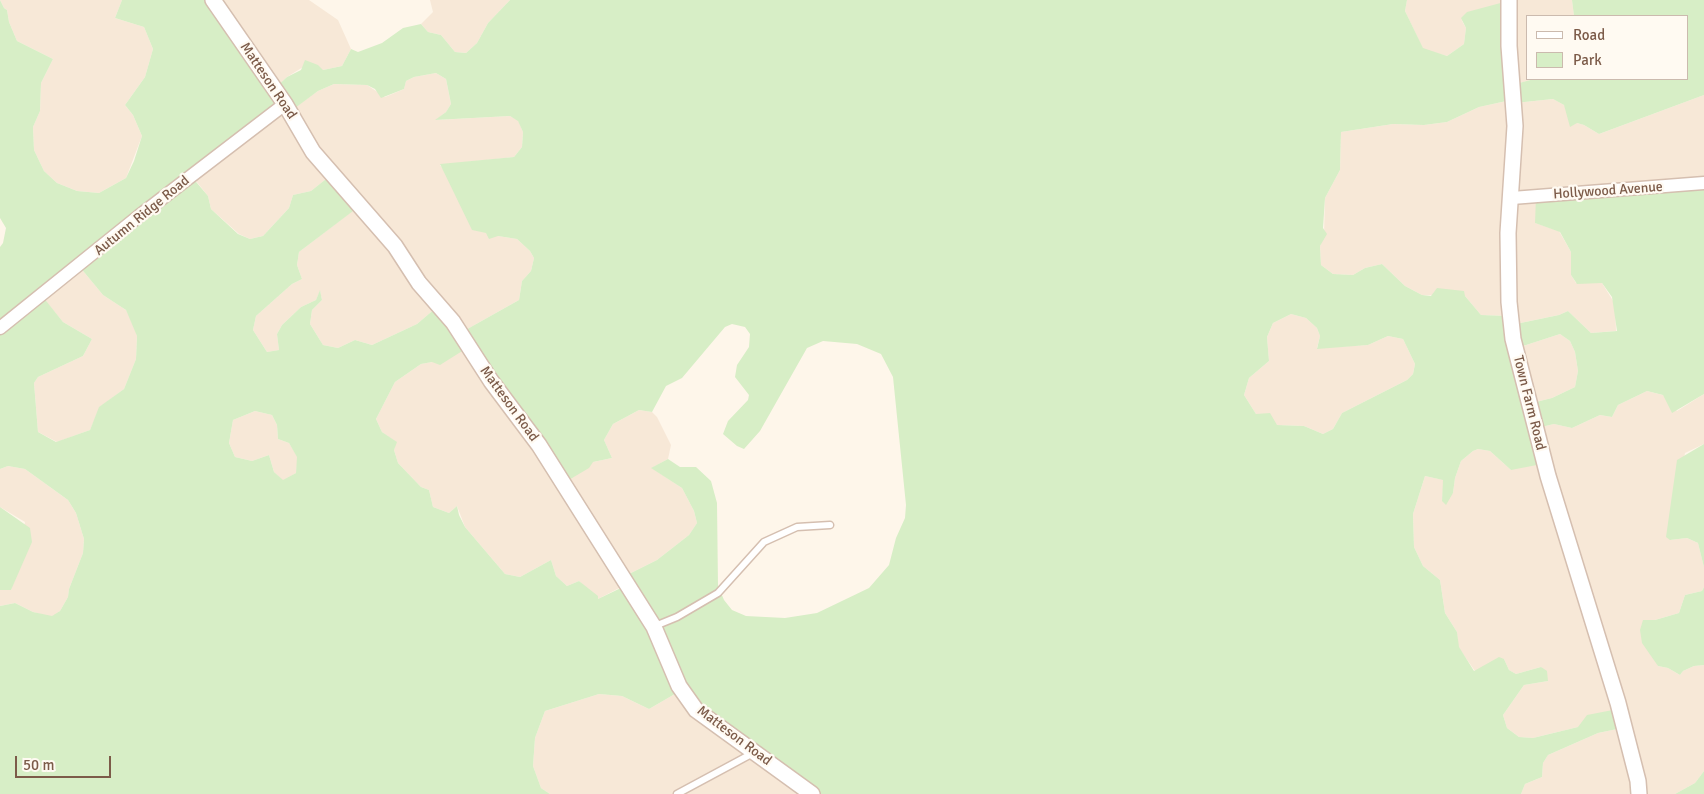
<!DOCTYPE html>
<style>
body{margin:0}
#map{position:relative;width:1704px;height:794px;overflow:hidden;background:#fef6ea;font-family:Signika,sans-serif}
canvas{display:block}
.legend{position:absolute;left:1526px;top:15px;width:162px;height:65px;box-sizing:border-box;background:#fffaf2;border:1px solid #cbbaae;margin:0;padding:6px 9px;list-style:none;font-size:15px;color:#7c5b49}
.legend li{display:flex;align-items:center;gap:10px;height:25px}
.legend b{width:25px;border:1px solid #cbbaae}
.scale{position:absolute;left:15px;top:756px;width:96px;height:22px;box-sizing:border-box;border:2px solid #7c5b49;border-top:0;padding-left:6px;font-size:15px;line-height:18px;white-space:nowrap;color:#7c5b49;-webkit-text-stroke:4px #fffaf2;paint-order:stroke}
</style>
<div id="map">
<canvas width="1704" height="794"></canvas>
<ul class="legend">
<li><b style="height:6px;background:#fff"></b>Road</li>
<li><b style="height:14px;background:#d7eec6"></b>Park</li>
</ul>
<div class="scale">50 m</div>
</div>
<script>
const ctx = document.querySelector('canvas').getContext('2d');
ctx.lineJoin = 'round';
function fill(path, color) { ctx.fillStyle = color; ctx.fill(path, 'evenodd'); }
const shape = rows => new Path2D(rows.map(r => 'M' + r).join(''));
function stroke(path, color, width, dash) { ctx.strokeStyle = color; ctx.lineWidth = width; ctx.lineCap = dash ? 'butt' : 'round'; ctx.setLineDash(dash || []); ctx.stroke(path); }
function drawText(font, color, halo, rows, align = 'center') {
  ctx.font = font + ' Signika,sans-serif'; ctx.lineWidth = 4.5; ctx.setLineDash([]); ctx.textBaseline = 'middle'; ctx.strokeStyle = halo; ctx.fillStyle = color; for (const [text, x, y, turn = 0] of rows) {
    ctx.save(); ctx.translate(x, y); ctx.rotate((+turn || 0) * Math.PI / 180); ctx.textAlign = isNaN(turn) ? turn : align; if (halo) ctx.strokeText(text, 0, 0); ctx.fillText(text, 0, 0); ctx.restore();
  }
}
const residential = shape([
 [0,0,122,0,115,18,144,27,153,49,145,77,125,105,133,115,142,136,126,178,99,193,77,191,57,183,44,171,34,150,33,127,40,111,41,83,53,59,17,41,9,22,7,10,4,8],
 [212,0,309,0,338,20,351,49,342,66,323,70,303,67,287,77,274,89],
 [430,0,510,0,488,23,477,43,466,53,455,52,441,35,428,32,421,24,433,12],
 [1407,0,1572,0,1574,16,1528,16,1528,79,1535,79,1512,85,1461,19,1466,28,1464,44,1447,56,1423,49,1405,11],
 [436,73,446,79,451,104,446,112,436,120,510,116,518,120,523,132,522,147,514,157,440,165,498,236,517,239,530,251,534,258,531,271,522,281,519,300,462,332,437,307,417,324,372,345,355,340,338,348,323,345,310,324,312,310,322,300,320,291,316,300,301,307,282,325,277,334,279,350,267,352,253,330,256,316,292,284,302,279,297,265,299,252,356,208,331,175,311,191,293,195,289,208,263,236,250,239,239,234,211,209,208,196,192,176,282,105,291,110,318,91,334,84,367,85,385,97,404,89,406,81,414,77],
 [1704,95,1704,185,1535,223,1559,231,1571,252,1571,275,1576,283,1602,283,1615,304,1616,331,1591,333,1568,311,1559,315,1511,325,1508,316,1481,315,1465,296,1422,295,1405,286,1382,264,1365,268,1353,275,1333,274,1321,265,1320,246,1324,235,1325,198,1340,170,1341,132,1393,124,1424,125,1447,122,1479,107,1511,100,1515,103,1553,99,1564,105,1577,123,1584,125,1599,134],
 [79,266,103,295,126,310,135,327,137,336,136,359,124,389,100,407,90,430,57,442,38,432,34,383,38,377,83,356,92,339,63,322,43,298],
 [1291,314,1306,318,1317,328,1320,336,1317,348,1368,345,1388,336,1403,339,1415,364,1413,374,1407,380,1342,413,1333,429,1323,434,1304,426,1277,425,1256,414,1244,395,1249,378,1269,361,1267,337,1273,323],
 [1560,334,1570,341,1575,352,1578,371,1575,387,1552,398,1528,404,1520,347],
 [467,348,593,462,612,458,604,440,613,424,639,410,652,412,657,417,671,445,668,459,652,468,682,488,694,511,697,523,689,535,657,560,627,575,627,584,598,599,579,581,567,586,556,576,551,560,520,577,505,574,465,527,457,506,449,513,433,507,429,490,421,487,398,463,394,450,396,442,382,432,376,419,395,382,421,364,432,362],
 [1647,391,1663,395,1677,411,1704,394,1704,444,1685,453,1670,540,1687,538,1698,543,1704,567,1704,587,1702,591,1685,595,1679,613,1655,620,1643,620,1658,666,1668,668,1680,675,1683,671,1694,666,1704,665,1704,771,1695,783,1675,794,1521,794,1525,784,1542,777,1543,763,1548,755,1598,733,1622,728,1578,727,1533,738,1519,737,1507,728,1503,715,1524,685,1548,681,1541,667,1516,674,1509,670,1504,659,1475,671,1458,647,1457,632,1445,613,1440,580,1423,566,1414,547,1413,514,1425,476,1444,480,1442,501,1453,493,1455,478,1461,461,1473,451,1478,449,1490,451,1511,470,1541,427,1554,424,1572,428,1600,415,1612,417,1618,405],
 [255,411,272,415,277,425,278,439,289,443,298,457,296,473,283,481,274,472,269,455,252,461,235,457,229,443,233,420],
 [8,466,25,469,68,500,76,513,84,539,83,553,69,589,68,597,60,611,52,617,33,612,15,603,0,606,0,590,11,590,25,522,0,507,0,469],
 [680,691,799,794,550,794,541,788,533,766,535,738,545,711,599,694,622,696,649,709]
]);
const green = shape([
 [0,0,4,8,7,10,9,22,17,41,53,59,41,83,40,111,33,127,34,150,44,171,57,183,77,191,99,193,126,178,134,161,142,136,133,115,125,105,145,77,153,49,144,27,115,18,122,0,212,0,274,89,287,77,301,70,305,60,318,65,323,70,342,66,351,49,358,52,382,43,403,28,421,24,428,32,441,35,455,52,466,53,477,43,488,23,510,0,1407,0,1405,11,1423,48,1447,56,1464,44,1466,28,1461,18,1467,12,1508,1,1512,85,1534,79,1688,79,1688,16,1574,16,1572,0,1704,0,1704,95,1599,134,1584,125,1577,123,1570,127,1564,105,1553,99,1515,103,1511,100,1479,107,1447,122,1424,125,1393,124,1341,132,1340,170,1325,198,1323,228,1327,234,1320,246,1321,265,1333,274,1353,275,1365,268,1382,264,1405,286,1422,295,1431,296,1437,288,1464,291,1465,296,1481,315,1508,316,1511,325,1559,315,1568,311,1591,333,1617,331,1612,297,1602,283,1577,284,1571,275,1571,252,1560,232,1535,223,1536,197,1704,185,1704,394,1672,413,1663,395,1647,391,1618,405,1612,417,1600,415,1572,428,1554,424,1541,427,1542,464,1511,470,1490,451,1478,449,1473,451,1461,461,1455,478,1453,493,1446,505,1442,501,1443,480,1425,476,1413,514,1414,547,1423,566,1440,580,1445,613,1457,632,1459,647,1474,671,1499,657,1504,659,1509,670,1516,674,1541,667,1547,671,1548,681,1524,685,1503,715,1507,728,1519,737,1533,738,1578,727,1587,715,1618,709,1622,728,1598,733,1548,755,1543,763,1542,777,1525,784,1521,794,799,794,680,691,649,709,622,696,599,694,545,711,535,738,533,766,541,788,550,794,0,794,0,606,15,603,33,612,52,616,60,611,68,597,69,589,83,553,84,539,76,513,68,500,25,469,8,466,0,469,0,247,3,243,6,228,0,218],
 [436,73,446,79,451,104,446,112,435,120,510,116,518,121,523,132,522,147,514,157,440,164,472,230,486,233,489,239,498,236,517,239,530,251,534,258,531,271,522,281,519,300,462,332,437,307,417,324,372,345,355,340,338,348,323,345,310,324,312,310,322,300,320,290,316,300,301,307,282,325,277,334,279,350,267,352,253,330,256,316,292,284,302,279,297,265,299,252,357,208,331,175,311,191,293,195,289,208,263,236,250,239,238,234,211,209,208,196,192,177,285,106,291,111,318,91,334,84,367,85,375,89,381,98,404,89,406,81,414,77],
 [79,266,103,295,126,310,137,336,136,359,124,389,99,407,90,430,56,442,38,432,34,383,38,377,83,356,92,339,63,322,43,297],
 [1291,314,1306,318,1317,328,1320,336,1317,349,1368,345,1388,336,1403,339,1415,364,1413,374,1407,380,1342,413,1333,429,1323,434,1304,426,1277,425,1270,413,1256,414,1244,395,1249,378,1269,361,1267,337,1273,323],
 [732,324,745,327,750,334,749,347,737,365,735,377,749,395,748,400,728,421,723,434,737,446,744,449,760,431,807,348,823,341,857,344,881,354,893,377,906,505,905,518,896,538,889,565,869,588,817,613,785,618,746,616,732,610,724,600,718,586,717,503,711,481,696,467,680,467,668,459,651,468,682,488,694,511,697,523,689,535,657,560,627,575,627,585,598,599,598,596,579,581,567,586,556,576,551,560,520,577,505,574,465,527,459,515,457,506,449,513,433,507,429,490,421,487,398,463,394,450,397,442,382,432,376,419,395,382,421,364,432,362,440,365,467,348,562,484,589,468,593,462,612,458,604,440,613,424,639,410,652,412,666,386,682,378,725,327],
 [1560,334,1570,341,1575,352,1578,371,1575,387,1552,398,1528,404,1520,347],
 [255,411,272,415,277,425,278,439,289,443,297,457,296,473,283,480,274,472,269,455,252,461,235,457,229,443,233,420],
 [1704,444,1704,567,1698,543,1687,538,1670,540,1666,537,1677,460],
 [0,507,30,528,32,542,11,590,0,590],
 [1704,587,1704,665,1694,666,1683,671,1680,675,1668,668,1658,666,1642,643,1640,630,1643,620,1655,620,1679,613,1685,595,1702,591],
 [1704,771,1704,794,1675,794,1695,783]
]);
const service = shape([
 [655,626,677,617,718,593,764,542,797,527,830,525],
 [677,794,755,752]
]);
const minor = shape([
 [1512,198,1704,183],
 [0,328,139,216,285,104]
]);
const tertiary = shape([
 [213,0,285,104,313,152,395,246,419,283,453,322,491,381,539,445,654,627,679,686,696,710,812,794],
 [1509,0,1509,46,1515,126,1508,233,1509,302,1513,339,1548,476,1618,703,1638,781,1639,794]
]);
const streetNames = [
 ["Matteson Road",268,81,56],
 ["Hollywood Avenue",1608,191,-4],
 ["Autumn Ridge Road",142,216,-39],
 ["Town Farm Road",1529,403,76],
 ["Matteson Road",509,404,54],
 ["Matteson Road",734,736,37]
];
fill(residential, '#f7e8d7');
fill(green, '#d7eec6');
stroke(service, '#d5bfb0', 9);
stroke(minor, '#d5bfb0', 15);
stroke(tertiary, '#d5bfb0', 18);
stroke(service, '#fff', 6);
stroke(minor, '#fff', 12);
stroke(tertiary, '#fff', 15);
drawText('14px', '#7c5b49', '#fffaf2', streetNames);
</script>
